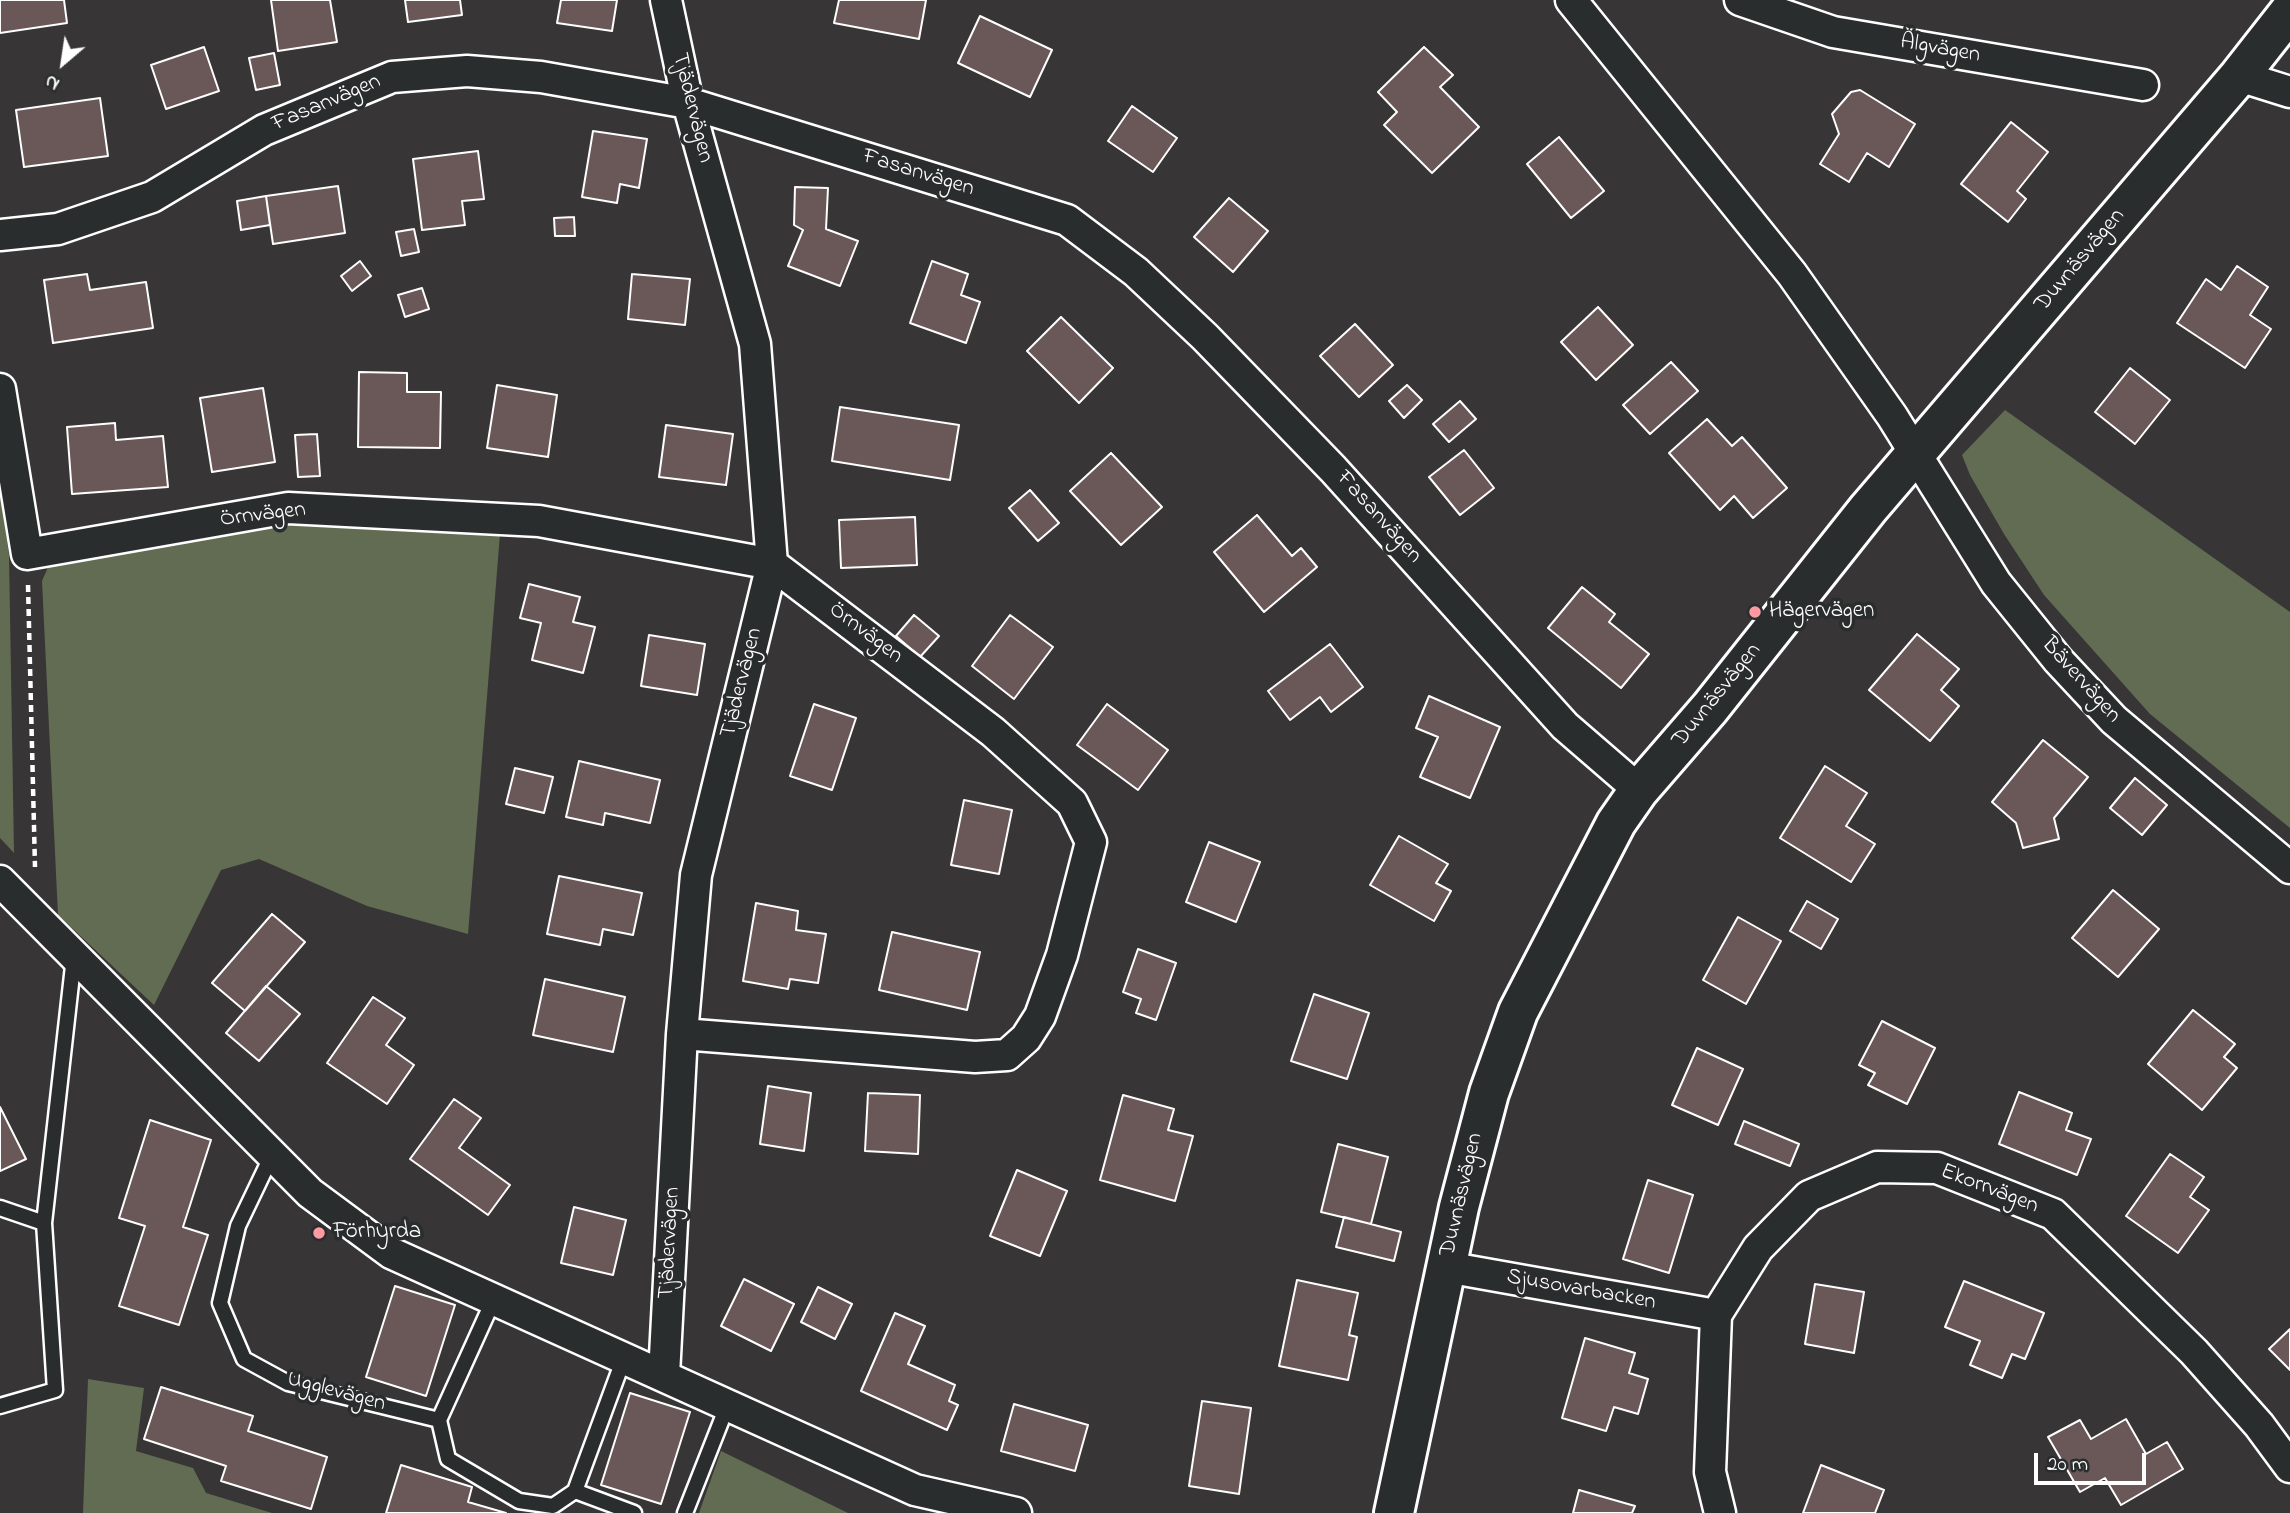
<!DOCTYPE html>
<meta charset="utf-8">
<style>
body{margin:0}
#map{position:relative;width:2290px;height:1513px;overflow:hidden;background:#373536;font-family:"Indie Flower",sans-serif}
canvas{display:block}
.north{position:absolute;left:28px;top:28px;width:70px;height:70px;-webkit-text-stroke:5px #2a2d2e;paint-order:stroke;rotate:209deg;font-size:19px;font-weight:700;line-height:28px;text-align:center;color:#fff}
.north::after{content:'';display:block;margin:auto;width:24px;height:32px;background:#fff;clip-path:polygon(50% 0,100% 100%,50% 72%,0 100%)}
.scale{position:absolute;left:2034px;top:1453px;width:112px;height:32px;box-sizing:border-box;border:4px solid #fff;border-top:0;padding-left:9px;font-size:21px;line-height:24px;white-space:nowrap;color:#fff;-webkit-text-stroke:5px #2a2d2e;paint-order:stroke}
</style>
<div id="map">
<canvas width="2290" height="1513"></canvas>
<div class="north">N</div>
<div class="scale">20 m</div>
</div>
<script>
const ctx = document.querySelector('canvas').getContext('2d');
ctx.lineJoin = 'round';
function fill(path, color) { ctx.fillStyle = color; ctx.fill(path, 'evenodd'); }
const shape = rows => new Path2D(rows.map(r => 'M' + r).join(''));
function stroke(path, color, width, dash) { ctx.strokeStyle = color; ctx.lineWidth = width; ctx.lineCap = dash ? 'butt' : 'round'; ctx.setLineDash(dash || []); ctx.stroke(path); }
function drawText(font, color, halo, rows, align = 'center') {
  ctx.font = font + ' "Indie Flower",sans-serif'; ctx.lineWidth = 7; ctx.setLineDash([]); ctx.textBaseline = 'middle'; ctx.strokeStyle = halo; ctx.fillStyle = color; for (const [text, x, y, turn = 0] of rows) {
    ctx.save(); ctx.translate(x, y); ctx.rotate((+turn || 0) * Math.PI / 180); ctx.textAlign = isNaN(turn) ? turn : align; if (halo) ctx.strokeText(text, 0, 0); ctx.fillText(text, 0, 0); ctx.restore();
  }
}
const green = shape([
 [2005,410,2290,612,2290,828,2150,714,2044,595,2004,534,1970,475,1962,455],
 [0,488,9,555,14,853,0,838],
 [286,521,500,534,468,934,367,906,259,859,221,870,154,1005,58,915,42,581,49,565],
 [88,1379,144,1388,136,1451,193,1468,206,1493,272,1513,83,1513],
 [721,1451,848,1513,699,1513]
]);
const building = shape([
 [0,0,64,0,67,23,0,33,0,0],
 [271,0,330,0,337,42,278,51,271,0],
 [405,0,460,0,462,15,408,22,405,0],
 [561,0,617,0,612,31,557,23,561,0],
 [839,0,926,0,919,39,834,23,839,0],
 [980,16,1052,50,1030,97,958,63,980,16],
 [204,47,219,91,166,109,151,65,204,47],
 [1424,47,1453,75,1440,87,1479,127,1432,173,1384,125,1397,112,1378,92,1424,47],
 [274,53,280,85,256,90,249,58,274,53],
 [1860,90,1915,124,1889,167,1867,153,1849,182,1820,164,1839,134,1832,114,1851,92,1860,90],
 [100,98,108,156,24,167,16,110,100,98],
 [1132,106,1177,138,1153,172,1108,141,1132,106],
 [2011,122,2048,152,2017,191,2026,199,2008,222,1961,184,2011,122],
 [593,131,647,139,639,188,620,184,617,203,582,197,593,131],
 [1559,137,1604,191,1571,218,1527,164,1559,137],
 [478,151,484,199,462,201,465,225,422,230,413,159,478,151],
 [338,186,345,233,273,244,266,196,338,186],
 [795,187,828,188,826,229,858,241,840,286,788,266,803,230,794,225,795,187],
 [266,196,270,225,241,230,237,201,266,196],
 [1229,198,1268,231,1233,272,1194,237,1229,198],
 [574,217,575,236,555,236,554,218,574,217],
 [414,229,419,252,401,256,396,232,414,229],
 [360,261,371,276,352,291,341,276,360,261],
 [932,261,968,274,961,295,980,302,966,343,910,323,932,261],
 [2237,266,2268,287,2250,315,2271,329,2245,368,2177,323,2206,279,2221,290,2237,266],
 [87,274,90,290,146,282,153,328,53,343,44,280,87,274],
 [632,274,690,279,685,325,628,319,632,274],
 [422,288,429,309,405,317,398,295,422,288],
 [1598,307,1633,345,1596,380,1561,342,1598,307],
 [1061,317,1113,368,1079,403,1027,351,1061,317],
 [1355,324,1393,365,1359,397,1320,356,1355,324],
 [1671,362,1698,391,1650,434,1623,405,1671,362],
 [2130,368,2170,400,2135,444,2095,412,2130,368],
 [359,372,407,373,407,392,441,392,440,448,358,447,359,372],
 [497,385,557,395,548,457,487,448,497,385],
 [1407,385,1422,400,1404,418,1389,401,1407,385],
 [263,388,275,462,212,472,200,398,263,388],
 [1460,401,1476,419,1449,442,1433,424,1460,401],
 [840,407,959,425,950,480,832,461,840,407],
 [1707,419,1732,446,1742,437,1787,488,1753,518,1734,496,1720,510,1669,453,1707,419],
 [115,423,116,440,163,436,168,487,72,494,67,427,115,423],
 [666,425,733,434,726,485,659,477,666,425],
 [317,434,320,476,298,477,295,435,317,434],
 [1464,450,1494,488,1460,515,1429,477,1464,450],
 [1111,453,1162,507,1121,545,1070,491,1111,453],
 [1030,490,1059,523,1038,541,1009,508,1030,490],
 [1257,515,1292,556,1301,548,1317,567,1264,612,1214,552,1257,515],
 [915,517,917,565,841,568,839,520,915,517],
 [529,584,580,597,573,622,595,627,583,673,532,660,541,623,520,618,529,584],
 [1582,587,1615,614,1609,622,1649,654,1621,688,1548,628,1582,587],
 [914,615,939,636,920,657,896,636,914,615],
 [1010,615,1053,647,1014,699,972,666,1010,615],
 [1917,634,1959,669,1941,690,1959,706,1930,741,1869,690,1917,634],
 [649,635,705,644,697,695,641,686,649,635],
 [1330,644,1363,687,1331,712,1320,697,1290,720,1268,691,1330,644],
 [1429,696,1500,727,1470,798,1420,777,1438,737,1416,728,1429,696],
 [814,704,856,718,832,790,790,776,814,704],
 [1107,704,1168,750,1138,790,1077,745,1107,704],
 [2043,740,2088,777,2054,818,2059,839,2023,848,2016,823,1992,802,2043,740],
 [579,761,660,780,650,823,605,813,603,825,566,817,579,761],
 [1825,766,1867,793,1846,826,1875,844,1851,882,1780,838,1825,766],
 [515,768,553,777,544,813,506,804,515,768],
 [2135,778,2167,805,2142,835,2110,808,2135,778],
 [964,800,1012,810,999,874,951,865,964,800],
 [1399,836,1448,864,1436,883,1451,891,1434,921,1370,885,1399,836],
 [1209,842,1260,862,1236,922,1186,902,1209,842],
 [559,876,642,893,633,935,603,929,600,945,547,934,559,876],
 [2113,890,2159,929,2118,977,2072,938,2113,890],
 [1807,901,1838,919,1821,949,1790,931,1807,901],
 [756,903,798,911,796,930,826,934,818,983,790,979,788,989,743,981,756,903],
 [272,914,305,942,245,1011,212,983,272,914],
 [1738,917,1781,941,1746,1004,1703,980,1738,917],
 [892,932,980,952,967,1010,879,990,892,932],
 [1138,949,1176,963,1156,1020,1136,1013,1141,999,1123,992,1138,949],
 [545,979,625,997,613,1052,533,1035,545,979],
 [266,986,300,1014,259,1061,226,1033,266,986],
 [1314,994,1369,1013,1347,1079,1291,1061,1314,994],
 [373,997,405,1018,386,1045,414,1065,387,1104,327,1063,373,997],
 [2193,1010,2235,1044,2224,1057,2237,1068,2202,1110,2148,1064,2193,1010],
 [1882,1021,1935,1048,1907,1104,1868,1085,1875,1073,1859,1065,1882,1021],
 [1697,1048,1743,1069,1718,1125,1672,1105,1697,1048],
 [768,1086,811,1093,804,1151,760,1144,768,1086],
 [2019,1092,2072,1113,2066,1130,2091,1139,2077,1175,1999,1144,2019,1092],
 [868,1093,920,1095,918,1154,865,1151,868,1093],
 [1123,1095,1174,1109,1168,1130,1193,1136,1175,1201,1100,1180,1123,1095],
 [454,1099,481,1118,459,1148,510,1185,488,1215,410,1159,454,1099],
 [0,1107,26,1159,0,1171,0,1107],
 [150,1120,211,1140,183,1227,208,1235,179,1325,119,1306,145,1226,119,1218,150,1120],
 [1744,1121,1799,1144,1790,1166,1735,1144,1744,1121],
 [1338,1144,1388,1157,1371,1224,1321,1212,1338,1144],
 [2170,1154,2204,1177,2190,1197,2209,1210,2178,1253,2126,1216,2170,1154],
 [1017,1170,1067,1191,1040,1256,990,1236,1017,1170],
 [1648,1180,1693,1195,1669,1273,1623,1259,1648,1180],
 [574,1207,626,1220,613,1275,561,1263,574,1207],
 [1344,1217,1401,1232,1394,1261,1336,1247,1344,1217],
 [744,1279,794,1304,771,1351,721,1326,744,1279],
 [1297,1280,1358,1293,1349,1335,1357,1337,1348,1380,1279,1366,1297,1280],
 [1964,1281,2044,1313,2025,1359,2012,1354,2002,1378,1970,1365,1980,1341,1945,1327,1964,1281],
 [1815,1284,1864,1292,1854,1353,1805,1344,1815,1284],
 [395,1286,455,1305,426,1396,366,1377,395,1286],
 [818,1287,852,1304,835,1339,801,1322,818,1287],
 [895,1313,925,1326,908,1364,955,1385,949,1401,958,1405,947,1430,861,1391,895,1313],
 [2290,1329,2290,1370,2269,1349,2290,1329],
 [1585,1338,1635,1353,1629,1373,1648,1379,1638,1414,1614,1407,1606,1431,1562,1418,1585,1338],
 [161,1387,253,1416,248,1431,327,1457,311,1509,221,1481,226,1466,144,1439,161,1387],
 [630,1393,690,1412,661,1504,601,1485,630,1393],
 [1202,1401,1251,1408,1239,1494,1189,1486,1202,1401],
 [1014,1404,1088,1425,1075,1471,1001,1451,1014,1404],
 [2126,1419,2146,1454,2167,1442,2183,1469,2121,1505,2105,1478,2080,1492,2048,1437,2080,1420,2091,1439,2126,1419],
 [401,1465,472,1487,468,1502,506,1513,386,1513,401,1465],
 [1821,1465,1884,1490,1875,1513,1803,1513,1821,1465],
 [1579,1490,1635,1506,1632,1513,1573,1513,1579,1490]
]);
const path = shape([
 [28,585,35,867]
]);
const lane = shape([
 [272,1155,238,1226,220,1303,244,1359,288,1383,439,1420],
 [0,1208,44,1223],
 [493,1301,439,1420,448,1459,519,1501,553,1506,575,1491,634,1513],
 [0,1406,55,1390,44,1223,74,957],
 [575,1491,624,1358],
 [685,1513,728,1404]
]);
const street = shape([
 [1571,0,1792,274,1892,416,1996,583,2058,660,2114,720,2290,868],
 [1740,0,1833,32,2143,85],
 [2239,76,2290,92],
 [0,235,58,229,152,197,264,130,392,77,467,71,541,77,688,103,1067,220,1136,272,1205,337,1333,469,1565,726,1639,790],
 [0,389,27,554,288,508,539,521,772,564,993,732,1072,803,1091,842,1062,955,1040,1016,1026,1038,1007,1055,975,1057,682,1034],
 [0,881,310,1193,391,1253,915,1490,1016,1513],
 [1446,1267,1716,1315],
 [664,1375,682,1034,696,875,772,564,755,344,688,103,666,0],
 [1720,1513,1710,1472,1716,1315,1758,1248,1809,1196,1877,1167,1937,1168,2053,1214,2194,1352,2259,1425,2290,1467]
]);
const secondary = shape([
 [1394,1513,1459,1207,1489,1093,1518,1012,1616,823,1639,790,1710,708,1868,509,2239,76,2290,11]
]);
const markers = [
 [1755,612,7,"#ff9aa2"],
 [319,1233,7,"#ff9aa2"]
];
const streetNames = [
 ["Älgvägen",1940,50,10],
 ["Fasanvägen",327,104,-23],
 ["Tjädervägen",691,108,76],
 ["Fasanvägen",918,174,17],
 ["Duvnäsvägen",2081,261,-50],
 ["Örnvägen",263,516,-7],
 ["Fasanvägen",1378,518,48],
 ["Örnvägen",865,634,37],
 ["Bävervägen",2080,681,48],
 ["Tjädervägen",743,683,-76],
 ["Duvnäsvägen",1718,696,-51],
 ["Ekorrvägen",1989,1190,21],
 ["Duvnäsvägen",1463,1195,-77],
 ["Tjädervägen",671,1243,-87],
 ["Sjusovarbacken",1581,1291,10],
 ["Ugglevägen",336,1393,15]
];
const poiNames = [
 ["Hägervägen",1769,612],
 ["Förhyrda",333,1233]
];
fill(green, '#626c53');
fill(building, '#6a5757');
stroke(building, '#fff', 2);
stroke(lane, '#fff', 19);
stroke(street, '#fff', 35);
stroke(secondary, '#fff', 44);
stroke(path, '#fff', 4.5, [7, 5]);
stroke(lane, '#2a2d2e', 14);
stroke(street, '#2a2d2e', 30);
stroke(secondary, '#2a2d2e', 38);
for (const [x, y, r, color] of markers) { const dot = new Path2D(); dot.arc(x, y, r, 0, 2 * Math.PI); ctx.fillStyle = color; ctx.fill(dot); stroke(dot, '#2a2d2e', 2.5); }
drawText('23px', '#fff', '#2a2d2e', streetNames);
drawText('23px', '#fff', '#2a2d2e', poiNames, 'left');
</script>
